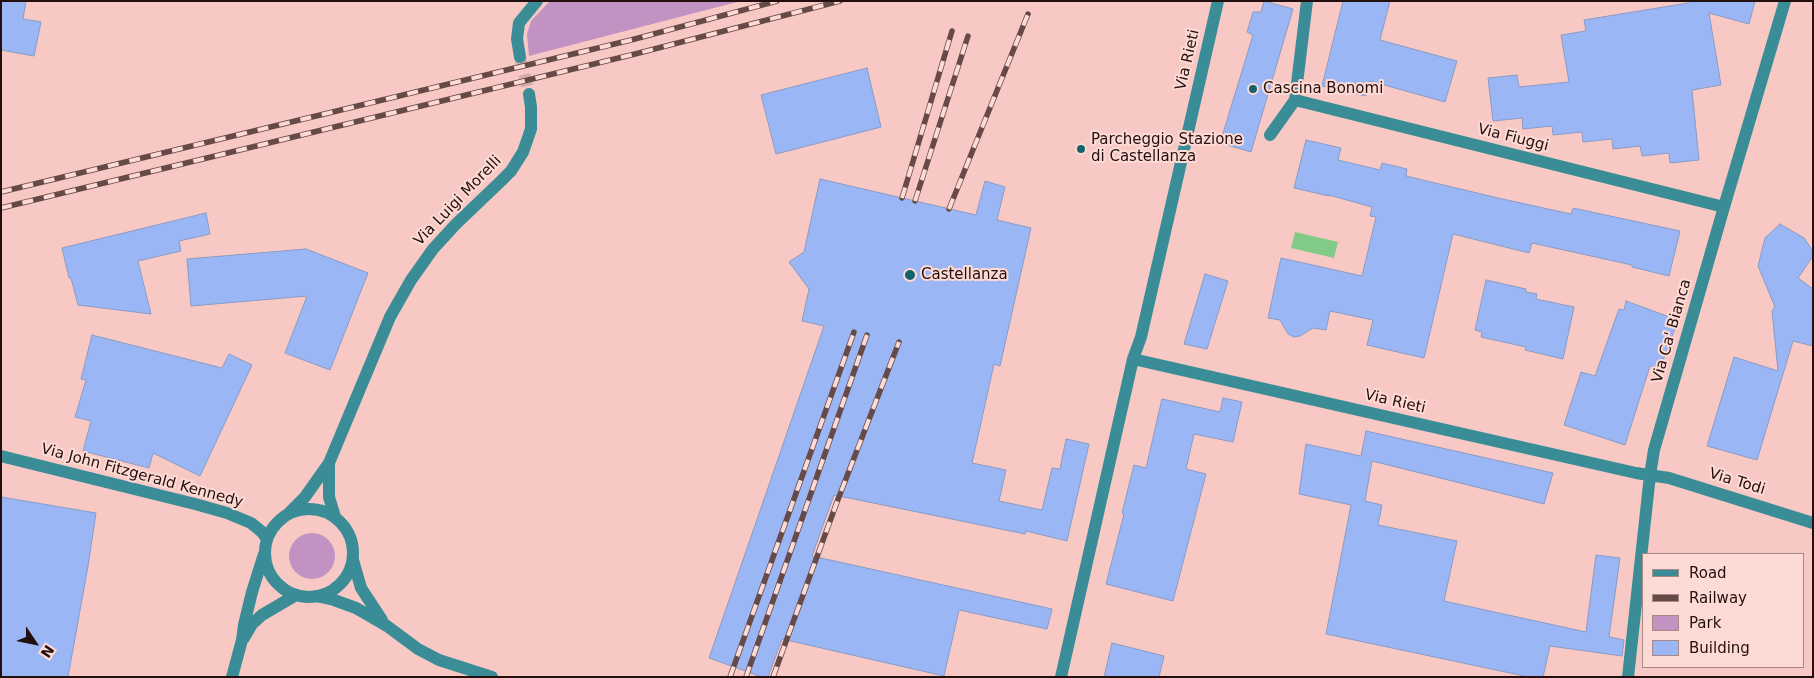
<!DOCTYPE html>
<style>
body{margin:0}
#map{position:relative;width:1814px;height:678px;overflow:hidden;background:#f8c9c4;font-family:"DejaVu Sans",sans-serif}
canvas{display:block}
.frame{position:absolute;inset:0;border:2px solid #230f0d;pointer-events:none}
.legend{position:absolute;left:1642px;top:553px;width:162px;height:115px;box-sizing:border-box;background:#fedad5;border:1px solid #a68985;margin:0;padding:6px 9px;list-style:none;font-size:15px;color:#230f0d}
.legend li{display:flex;align-items:center;gap:10px;height:25px}
.legend b{width:25px;border:1px solid #a68985}
.north{position:absolute;left:10px;top:618px;width:50px;height:50px;-webkit-text-stroke:4px #fedad5;paint-order:stroke;rotate:124deg;font-size:14px;font-weight:700;line-height:20px;text-align:center;color:#230f0d}
.north::after{content:'';display:block;margin:auto;width:18px;height:22px;background:#230f0d;clip-path:polygon(50% 0,100% 100%,50% 72%,0 100%)}
</style>
<div id="map">
<canvas width="1814" height="678"></canvas>
<div class="frame"></div>
<ul class="legend">
<li><b style="height:6px;background:#3a8d97"></b>Road</li>
<li><b style="height:6px;background:#664a47"></b>Railway</li>
<li><b style="height:14px;background:#c292c3"></b>Park</li>
<li><b style="height:14px;background:#9bb6f4"></b>Building</li>
</ul>
<div class="north">N</div>
</div>
<script>
const ctx = document.querySelector('canvas').getContext('2d');
ctx.lineJoin = 'round';
function fill(path, color) { ctx.fillStyle = color; ctx.fill(path, 'evenodd'); }
const shape = rows => new Path2D(rows.map(r => 'M' + r).join(''));
function stroke(path, color, width, dash) { ctx.strokeStyle = color; ctx.lineWidth = width; ctx.lineCap = dash ? 'butt' : 'round'; ctx.setLineDash(dash || []); ctx.stroke(path); }
function drawText(font, color, halo, rows, align = 'center') {
  ctx.font = font + ' "DejaVu Sans",sans-serif'; ctx.lineWidth = 4; ctx.setLineDash([]); ctx.textBaseline = 'middle'; ctx.strokeStyle = halo; ctx.fillStyle = color; for (const [text, x, y, turn = 0] of rows) {
    ctx.save(); ctx.translate(x, y); ctx.rotate((+turn || 0) * Math.PI / 180); ctx.textAlign = isNaN(turn) ? turn : align; if (halo) ctx.strokeText(text, 0, 0); ctx.fillText(text, 0, 0); ctx.restore();
  }
}
const green = shape([
 [550,1,741,1,529,56,527,34,531,21],
 '289 556a23 23 0 1 1 46 0a23 23 0 1 1-46 0Z'
]);
const water = shape([
 [1295,232,1338,242,1334,258,1291,248]
]);
const building = shape([
 [1,1,26,1,23,19,41,22,34,56,1,50,1,1],
 [1264,1,1293,9,1251,152,1220,143,1253,35,1247,32,1253,12,1261,12,1264,1],
 [1343,1,1390,1,1380,40,1457,61,1445,102,1370,81,1366,96,1322,86,1343,1],
 [1688,1,1755,1,1749,24,1709,13,1721,85,1692,90,1699,160,1670,163,1669,153,1642,156,1640,146,1613,149,1612,139,1583,142,1582,132,1553,135,1552,126,1523,129,1522,118,1493,121,1488,78,1517,75,1519,87,1569,82,1561,35,1586,31,1584,20,1688,3,1688,1],
 [867,68,881,127,776,154,761,95,867,68],
 [1306,140,1341,148,1338,160,1380,170,1382,163,1407,169,1406,176,1498,198,1571,214,1573,208,1680,231,1669,276,1632,267,1632,265,1532,243,1529,253,1453,234,1424,358,1367,345,1373,320,1330,311,1326,330,1313,328,1300,336,1294,337,1288,334,1280,320,1268,318,1281,258,1362,276,1376,217,1370,216,1372,207,1329,195,1329,196,1294,188,1306,140],
 [820,179,976,215,985,181,1005,187,997,220,1031,228,1000,366,994,364,972,463,1006,470,999,501,1042,510,1052,468,1060,469,1066,439,1089,444,1067,541,1026,531,1025,534,834,495,812,556,1052,609,1047,629,959,610,944,676,782,639,768,677,762,677,709,658,824,326,802,321,809,289,789,262,804,252,820,179],
 [206,213,210,234,179,241,181,251,138,261,151,314,78,305,71,278,69,278,62,248,206,213],
 [1780,224,1804,238,1813,251,1813,256,1798,278,1813,289,1813,346,1793,341,1757,460,1707,446,1734,357,1778,371,1772,311,1775,307,1758,266,1765,238,1780,224],
 [306,249,368,273,330,370,285,353,307,296,191,306,187,259,306,249],
 [1205,274,1228,281,1207,349,1184,344,1205,274],
 [1486,280,1526,289,1526,292,1537,294,1536,299,1574,307,1563,359,1525,350,1526,347,1481,337,1482,332,1475,330,1486,280],
 [1626,301,1678,320,1660,369,1650,366,1625,445,1564,425,1581,372,1595,376,1619,309,1624,310,1626,301],
 [92,335,222,368,229,354,252,365,200,476,153,453,149,468,83,451,91,421,75,417,86,380,81,379,92,335],
 [1223,398,1242,402,1233,442,1194,434,1186,469,1206,474,1173,601,1106,584,1124,514,1122,513,1134,465,1146,468,1162,399,1220,412,1223,398],
 [1366,431,1553,473,1544,504,1372,461,1365,501,1382,505,1378,525,1457,541,1444,601,1586,632,1596,555,1620,558,1609,637,1624,640,1622,656,1550,646,1543,677,1529,677,1326,634,1351,505,1299,494,1306,444,1361,456,1366,431],
 [1,497,96,513,88,566,68,677,1,677,1,497],
 [1112,643,1164,656,1159,677,1104,677,1112,643]
]);
const minorTunnel = shape([
 [520,57,529,94]
]);
const minor = shape([
 [520,57,517,39,519,23,537,1],
 [1295,100,1724,207],
 [1270,135,1295,100,1307,1],
 [1133,359,1636,473,1669,478,1813,523],
 [1,456,195,504,227,513,251,523,262,532,267,539],
 [329,465,329,497,335,517],
 '265 553a44 44 0 1 1 88 0a44 44 0 1 1-88 0Z',
 [288,514,305,497,329,463,390,317,411,280,433,249,456,224,501,181,511,171,523,152,531,129,531,107,529,94],
 [353,560,361,588,382,620],
 [316,596,334,600,356,608,387,626,418,649,439,660,492,677],
 [244,638,252,624,262,615,296,595],
 [232,677,242,640,244,625,252,592,264,554],
 [1061,677,1133,359,1141,337,1218,1],
 [1628,677,1650,475,1654,450,1724,207,1785,1]
]);
const rail = shape([
 [1,192,631,40,777,1],
 [902,198,952,31],
 [915,201,968,36],
 [1,208,635,54,840,1],
 [949,209,1028,14],
 [730,677,854,332],
 [746,677,867,335],
 [773,677,837,502,899,342]
]);
const markers = [
 [1253,89,5,"#14626b"],
 [1081,149,5,"#14626b"],
 [910,275,6,"#14626b"]
];
const streetNames = [
 ["Via Rieti",1188,60,-77],
 ["Via Fiuggi",1513,138,14],
 ["Via Luigi Morelli",458,201,-46],
 ["Via Ca' Bianca",1672,331,-74],
 ["Via Rieti",1395,402,13],
 ["Via John Fitzgerald Kennedy",142,476,15],
 ["Via Todi",1737,482,17]
];
const poiNames = [
 ["Cascina Bonomi",1263,89],
 ["Parcheggio Stazione",1091,140],
 ["di Castellanza",1091,157],
 ["Castellanza",921,275]
];
fill(green, '#c292c3');
fill(water, '#82ca88');
fill(building, '#9bb6f4');
stroke(building, '#889bc6', 1);
stroke(minorTunnel, '#d8ada9', 12, [12, 6]);
stroke(minor, '#3a8d97', 12);
stroke(rail, '#664a47', 5.5);
stroke(rail, '#fedad5', 4, [11]);
for (const [x, y, r, color] of markers) { const dot = new Path2D(); dot.arc(x, y, r, 0, 2 * Math.PI); ctx.fillStyle = color; ctx.fill(dot); stroke(dot, '#fedad5', 2); }
drawText('15px', '#230f0d', '#fedad5', streetNames);
drawText('15px', '#230f0d', '#fedad5', poiNames, 'left');
</script>
